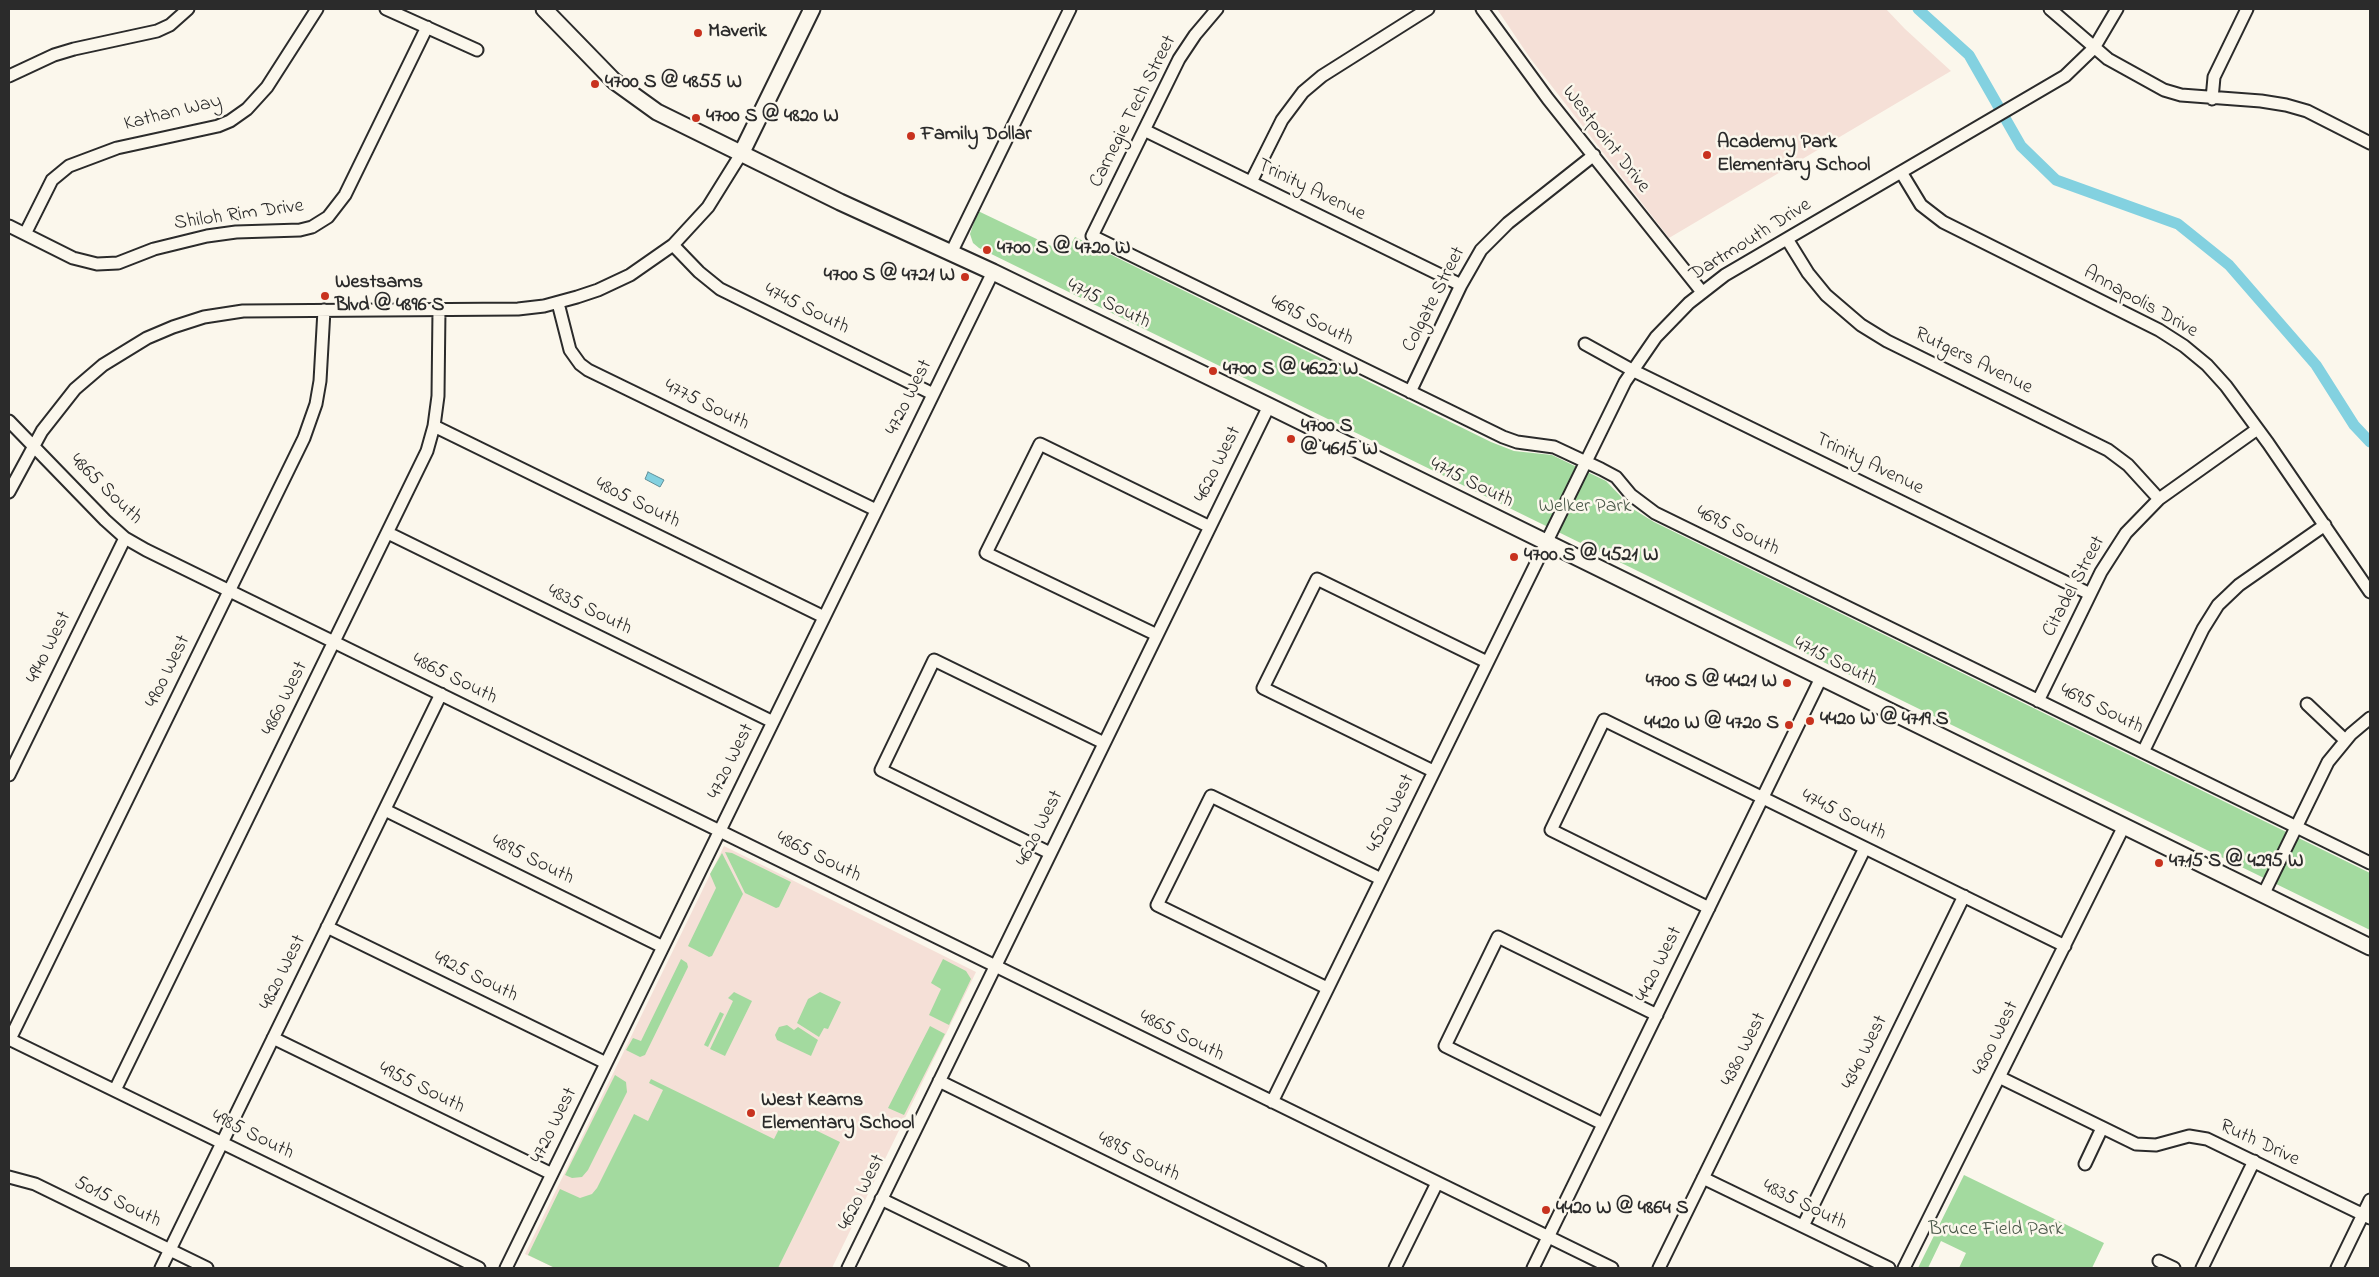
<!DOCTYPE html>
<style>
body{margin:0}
#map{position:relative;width:2379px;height:1277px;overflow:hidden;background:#fbf7ec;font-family:"Indie Flower",sans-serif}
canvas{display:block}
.frame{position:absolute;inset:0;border:10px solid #2b2b2b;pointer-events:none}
</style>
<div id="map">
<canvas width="2379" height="1277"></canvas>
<div class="frame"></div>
</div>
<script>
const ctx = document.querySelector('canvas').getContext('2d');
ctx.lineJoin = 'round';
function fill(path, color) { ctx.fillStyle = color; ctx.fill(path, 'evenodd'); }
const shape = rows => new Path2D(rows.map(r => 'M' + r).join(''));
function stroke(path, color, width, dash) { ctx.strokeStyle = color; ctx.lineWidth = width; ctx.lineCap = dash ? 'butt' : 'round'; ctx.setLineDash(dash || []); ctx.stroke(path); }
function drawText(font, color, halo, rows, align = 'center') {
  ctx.font = font + ' "Indie Flower",sans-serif'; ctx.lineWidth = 5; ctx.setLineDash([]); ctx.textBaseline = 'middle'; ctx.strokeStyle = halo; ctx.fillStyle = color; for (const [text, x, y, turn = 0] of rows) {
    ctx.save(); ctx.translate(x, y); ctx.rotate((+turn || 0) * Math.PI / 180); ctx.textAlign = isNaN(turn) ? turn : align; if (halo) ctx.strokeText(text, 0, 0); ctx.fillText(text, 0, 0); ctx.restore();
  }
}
const built = shape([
 [1497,9,1886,9,1905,29,1951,71,1669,238,1530,58],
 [724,846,976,972,832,1268,555,1268,525,1254]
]);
const green = shape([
 [978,211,1066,253,1075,237,1491,442,1514,451,1552,455,1606,481,1633,509,1654,522,2370,873,2370,930,979,248,973,243,970,234],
 [725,852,732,853,791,882,779,907,776,908,745,893],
 [722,853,743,894,712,956,709,957,688,946,716,888,710,874],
 [681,959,687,963,688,967,645,1055,640,1057,626,1050,633,1038,641,1041],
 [943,959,966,971,971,979,949,1025,929,1015,941,989,931,983],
 [734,992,752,1001,725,1056,710,1049,733,1001,728,998],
 [820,992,841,1002,828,1029,824,1028,819,1037,797,1023,808,999],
 [720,1012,724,1014,708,1047,704,1045],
 [787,1025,794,1030,798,1027,818,1040,811,1056,777,1040,775,1035,779,1027],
 [930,1026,945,1034,904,1115,888,1108],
 [615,1075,626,1082,627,1092,588,1170,582,1177,572,1178,565,1175],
 [651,1079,774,1139,781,1125,795,1131,803,1124,840,1142,778,1268,555,1268,528,1255,560,1189,580,1198,592,1194,597,1188,634,1114,648,1121,663,1090,649,1083],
 [1964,1175,2104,1243,2092,1268,1959,1268,1966,1253,1941,1241,1928,1268,1918,1268]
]);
const water = shape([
 [648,472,664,480,660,487,645,479,648,472]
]);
const canal = shape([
 [1918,9,1969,55,2021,146,2056,180,2178,224,2229,265,2316,365,2354,425,2370,442]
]);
const minor = shape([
 [386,9,477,50],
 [1217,9,1195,35,1179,59,1092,236,1503,437,1517,442,1554,447,1601,469,1616,477,1631,495,1655,513,2370,863],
 [1482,9,1548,99,1702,292],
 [2050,9,2108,59,2164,90,2181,95,2261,101,2286,105,2307,111,2370,143],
 [9,76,54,55,74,49,157,31,170,25,188,9],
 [2212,99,2214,77,2247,9],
 [1144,130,1461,285],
 [1901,172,1921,205,1943,222,2159,330,2184,346,2207,365,2226,386,2268,443,2370,592],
 [1251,182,1282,120,1303,92,1322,76,1428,9],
 [9,226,73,258,97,264,118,263,154,249,207,236,236,232,300,230,312,227,328,217,345,195,427,27],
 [25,234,52,180,69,166,117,148,218,126,230,121,247,109,267,87,317,9],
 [1787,239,1808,273,1826,295,1861,325,1887,341,2108,450,2128,465,2159,499],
 [673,245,699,272,720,289,933,394],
 [951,253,1070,9],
 [558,303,570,350,580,364,588,370,876,510],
 [1585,344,1632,370,2090,594],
 [1410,392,1461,285,1481,250,1508,223,1594,155],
 [9,421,105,520,125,538,146,550,1612,1268],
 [434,426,824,617],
 [9,492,42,431,75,389,103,365,147,338,173,327,204,317,243,311,518,309,544,306,577,297,598,290,630,275,673,245,708,207,741,154],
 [388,533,773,722],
 [1157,635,986,553,1040,444,1210,527],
 [2038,701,2101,572,2126,533,2159,499,2256,430],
 [2307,704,2345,740],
 [2143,752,2203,629,2218,605,2239,585,2325,525],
 [1433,771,1263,688,1317,579,1487,662],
 [9,775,125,538],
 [385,810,663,947],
 [1050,853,881,770,934,660,1104,743],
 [2263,895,2328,762,2351,734,2370,718],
 [1709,908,1551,830,1604,720,2065,946],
 [327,927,606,1063],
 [1327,988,1157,905,1211,796,1381,879],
 [273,1038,552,1174],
 [9,1039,479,1268],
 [10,1039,304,438,316,404,320,381,324,310],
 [1999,1077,2136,1144,2156,1145,2189,1136,2207,1139,2370,1218],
 [939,1081,1320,1268],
 [115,1090,427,451,434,426,438,396,439,310],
 [1272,1102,1625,382,1656,337,1689,303,1725,275,2065,76,2094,48,2117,9],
 [1603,1124,1445,1046,1498,937,1657,1015],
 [2085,1164,2102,1128],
 [9,1177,35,1184,207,1268],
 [1703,1178,1889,1268],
 [881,1199,1023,1268],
 [1803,1226,1964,896],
 [2159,1261,2174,1268],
 [161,1268,441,694],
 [506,1268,993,272],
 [848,1268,1269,406],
 [1395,1268,1437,1183],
 [1533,1268,1821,678],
 [1659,1268,1865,848],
 [1904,1268,2124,826],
 [2202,1268,2254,1161],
 [2337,1268,2370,1200]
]);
const major = shape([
 [544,9,614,81,657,112,840,202,993,272,1269,406,2370,947],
 [741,154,812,9]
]);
const markers = [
 [698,33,5,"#c8321e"],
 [595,84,5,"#c8321e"],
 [696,118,5,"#c8321e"],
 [911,136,5,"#c8321e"],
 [1707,155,5,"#c8321e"],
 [987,250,5,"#c8321e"],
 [965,277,5,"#c8321e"],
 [325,296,5,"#c8321e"],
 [1213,371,5,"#c8321e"],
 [1291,439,5,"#c8321e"],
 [1514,557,5,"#c8321e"],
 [1787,683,5,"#c8321e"],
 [1810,721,5,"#c8321e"],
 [1789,725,5,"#c8321e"],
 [2159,863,5,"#c8321e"],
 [751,1113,5,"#c8321e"],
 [1546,1210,5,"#c8321e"]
];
const poiNames = [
 ["Maverik",708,33],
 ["4700 S @ 4855 W",605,84],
 ["4700 S @ 4820 W",706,118],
 ["Family Dollar",921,136],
 ["Academy Park",1717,144],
 ["Elementary School",1717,167],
 ["4700 S @ 4720 W",997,250],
 ["4700 S @ 4721 W",955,277,"right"],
 ["Westsams",335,284],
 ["Blvd @ 4896 S",335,307],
 ["4700 S @ 4622 W",1223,371],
 ["4700 S",1301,428],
 ["@ 4615 W",1301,451],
 ["4700 S @ 4521 W",1524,557],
 ["4700 S @ 4421 W",1777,683,"right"],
 ["4420 W @ 4719 S",1820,721],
 ["4420 W @ 4720 S",1779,725,"right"],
 ["4715 S @ 4295 W",2169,863],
 ["West Kearns",761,1102],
 ["Elementary School",761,1125],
 ["4420 W @ 4864 S",1556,1210]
];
const streetNames = [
 ["Carnegie Tech Street",1134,112,-63],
 ["Kathan Way",173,114,-14],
 ["Westpoint Drive",1605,140,52],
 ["Trinity Avenue",1311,191,26],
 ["Shiloh Rim Drive",239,216,-8],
 ["Dartmouth Drive",1751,241,-32],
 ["Colgate Street",1435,300,-63],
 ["Annapolis Drive",2140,303,29],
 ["4715 South",1108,305,26],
 ["4745 South",806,310,26],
 ["4695 South",1311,322,26],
 ["Rutgers Avenue",1973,362,26],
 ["4720 West",910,398,-64],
 ["4775 South",706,406,26],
 ["4620 West",1219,465,-64],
 ["Trinity Avenue",1869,465,26],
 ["4715 South",1471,484,26],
 ["4865 South",105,490,44],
 ["4805 South",637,504,26],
 ["4695 South",1737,532,26],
 ["Citadel Street",2075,587,-62],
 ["4835 South",589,611,26],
 ["4940 West",50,648,-64],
 ["4715 South",1835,663,26],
 ["4900 West",169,672,-64],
 ["4865 South",454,680,26],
 ["4860 West",286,699,-64],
 ["4695 South",2101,710,26],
 ["4720 West",732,762,-64],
 ["4520 West",1392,814,-64],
 ["4745 South",1843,816,26],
 ["4620 West",1041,829,-64],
 ["4865 South",818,858,26],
 ["4895 South",532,861,26],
 ["4420 West",1660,965,-64],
 ["4820 West",284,973,-64],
 ["4925 South",475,978,26],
 ["4865 South",1181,1037,26],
 ["4300 West",1997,1039,-64],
 ["4380 West",1745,1050,-64],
 ["4340 West",1866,1053,-64],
 ["4955 South",421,1089,26],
 ["4720 West",555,1126,-64],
 ["4985 South",252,1136,26],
 ["Ruth Drive",2259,1144,25],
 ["4895 South",1138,1158,26],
 ["4620 West",863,1193,-64],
 ["5015 South",117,1203,26],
 ["4835 South",1804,1206,26]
];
const parkNames = [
 ["Welker Park",1585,508],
 ["Bruce Field Park",1996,1231]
];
fill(built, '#f5e0d7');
fill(green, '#a3da9f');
fill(water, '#83d1e0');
stroke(water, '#608f98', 1);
stroke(canal, '#83d1e0', 11);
stroke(minor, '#2b2b2b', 15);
stroke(major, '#2b2b2b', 19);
stroke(minor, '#fbf7ec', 11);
stroke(major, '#fbf7ec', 15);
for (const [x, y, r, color] of markers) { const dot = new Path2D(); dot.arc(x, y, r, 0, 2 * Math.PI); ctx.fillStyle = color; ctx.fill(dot); stroke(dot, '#fbf7ec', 2); }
drawText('bold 20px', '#2b2b2b', '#fbf7ec', poiNames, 'left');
drawText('20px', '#2b2b2b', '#fbf7ec', streetNames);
drawText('20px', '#495748', '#fbf7ec', parkNames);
</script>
